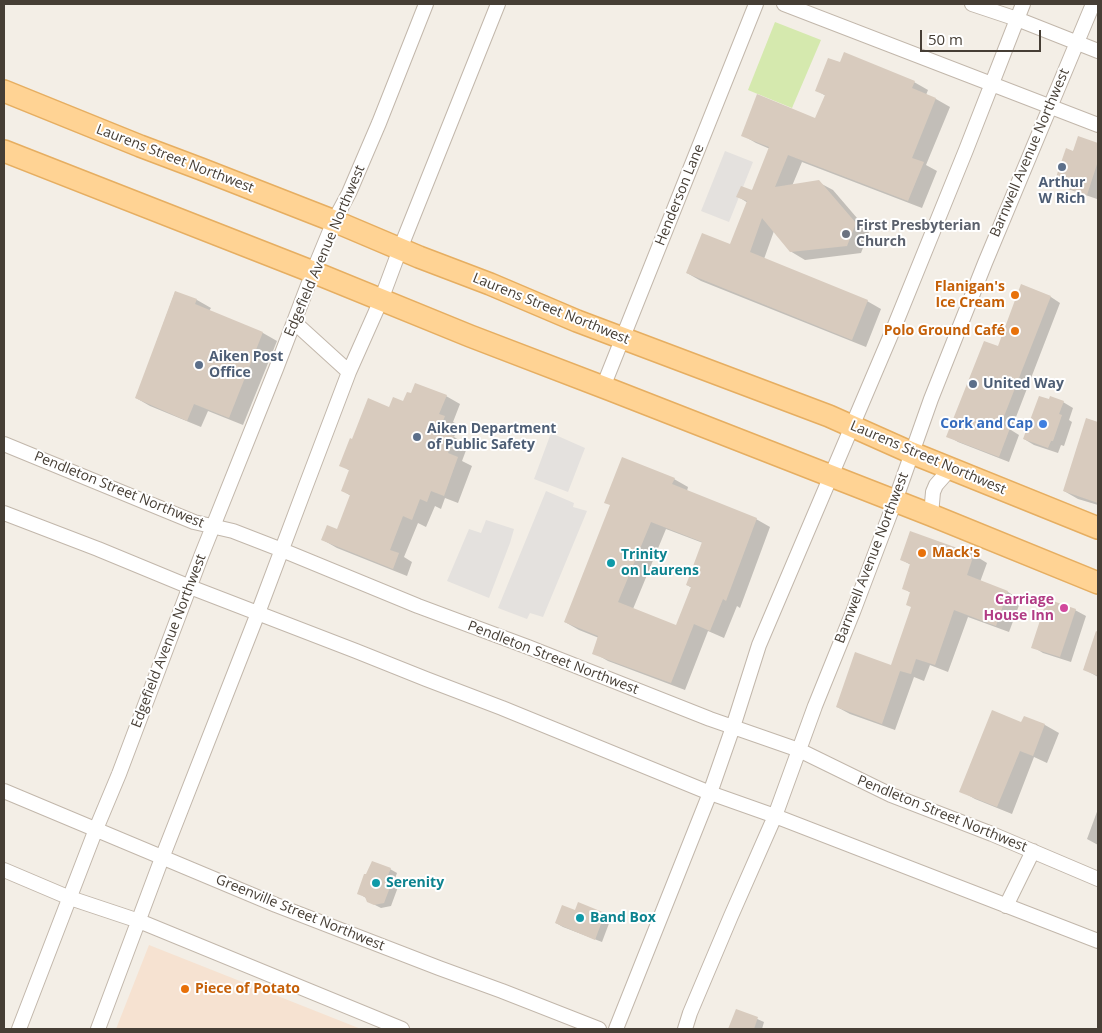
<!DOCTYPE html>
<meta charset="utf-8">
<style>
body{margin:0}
#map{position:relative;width:1102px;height:1033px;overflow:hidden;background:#f3eee6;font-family:"Open Sans",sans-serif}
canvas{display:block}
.frame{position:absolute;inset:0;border:5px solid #463e35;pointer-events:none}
.scale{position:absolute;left:920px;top:30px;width:121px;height:22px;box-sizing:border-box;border:2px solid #463e35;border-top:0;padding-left:6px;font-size:15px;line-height:18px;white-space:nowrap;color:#463e35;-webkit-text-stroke:4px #fff;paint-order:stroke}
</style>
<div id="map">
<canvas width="1102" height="1033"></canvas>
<div class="frame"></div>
<div class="scale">50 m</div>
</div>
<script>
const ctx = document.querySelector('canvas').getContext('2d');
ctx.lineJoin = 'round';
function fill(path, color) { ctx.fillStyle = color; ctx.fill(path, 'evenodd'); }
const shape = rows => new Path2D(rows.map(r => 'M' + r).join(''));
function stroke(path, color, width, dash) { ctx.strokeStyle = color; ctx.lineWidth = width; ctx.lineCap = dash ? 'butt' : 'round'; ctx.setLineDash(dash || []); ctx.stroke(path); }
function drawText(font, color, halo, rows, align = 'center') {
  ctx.font = font + ' "Open Sans",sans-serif'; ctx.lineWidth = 4; ctx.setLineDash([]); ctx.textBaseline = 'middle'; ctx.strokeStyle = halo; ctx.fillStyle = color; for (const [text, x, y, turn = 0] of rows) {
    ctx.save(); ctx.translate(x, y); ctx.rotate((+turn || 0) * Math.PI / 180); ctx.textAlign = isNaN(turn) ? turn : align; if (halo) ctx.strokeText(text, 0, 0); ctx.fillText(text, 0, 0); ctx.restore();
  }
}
const commercial = shape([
 [149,945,361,1029,116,1029]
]);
const green = shape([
 [775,22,821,40,792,108,748,90]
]);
const parking = shape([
 [725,151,753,162,729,222,701,211],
 [551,433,585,448,568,492,534,479],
 [546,491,574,503,573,507,587,511,543,617,530,613,527,619,498,608],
 [486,520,514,529,510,543,489,598,447,581,469,529,481,533]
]);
const shadow = shape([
 [914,82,928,90,926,95,936,99,950,107,926,165,937,171,922,208,802,162,792,186,818,182,833,190,869,232,861,253,805,260,790,251,774,231,764,259,867,301,881,309,866,347,701,281,687,273,731,246,748,203,737,196,752,191,770,149,756,143,742,135,816,120,826,96,816,90],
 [1079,138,1098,145,1098,196,1097,199,1065,188,1055,182,1073,152],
 [1022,286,1051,297,1060,303,1011,430,1019,435,1009,462,958,442,948,436,999,348],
 [175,292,197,300,211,308,209,311,263,333,277,341,243,425,208,411,201,427,150,406,136,398],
 [446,396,460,404,453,422,459,425,454,437,468,445,462,461,472,466,458,503,445,498,441,509,435,506,426,527,418,523,404,557,412,562,407,576,337,548,323,540,338,530,351,496,343,491,350,471,341,465,353,440,390,408,404,403],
 [1063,402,1073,408,1069,420,1072,422,1064,446,1061,445,1058,453,1034,445,1024,439],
 [1087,420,1098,424,1098,505,1078,499,1064,491],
 [674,479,688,487,687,491,756,519,770,527,740,608,737,606,724,638,708,631,685,690,608,661,594,653,599,638,579,630,565,622],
 [666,529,703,543,687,585,692,588,677,627,633,609],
 [974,555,987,563,980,582,1008,592,1021,600,1009,632,968,617,948,672,930,665,924,681,914,677,895,730,850,714,837,707,892,666,912,607,911,593,903,588,911,565,902,560],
 [1075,610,1086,616,1071,662,1043,653,1033,647],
 [1098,630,1098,677,1084,669],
 [1025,717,1045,725,1059,733,1047,763,1034,757,1012,814,975,799,961,791,1022,724],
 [1098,809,1098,845,1087,839],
 [390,869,397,873,393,884,398,887,391,906,381,908,375,905,368,901,366,898,358,893],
 [579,904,611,918,602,942,563,927,556,923,576,911],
 [737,1010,764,1022,762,1029,729,1029]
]);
const building = shape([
 [844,52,915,81,912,88,936,98,912,158,924,162,908,201,788,155,775,187,819,180,856,223,847,246,790,252,762,218,750,252,868,300,852,340,686,273,702,233,730,244,747,201,736,197,741,186,752,190,769,147,741,136,757,94,815,118,825,95,815,91,828,58,840,62],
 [1078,136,1098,143,1098,161,1087,195,1054,183,1066,148,1073,151],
 [1021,284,1051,296,1001,424,1010,428,999,457,946,437,984,341,998,346],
 [175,291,197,299,195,304,263,332,229,418,194,404,187,421,135,398],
 [415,383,447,395,439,414,445,416,439,431,454,436,448,453,458,457,444,496,431,491,427,502,420,499,412,520,403,516,390,550,399,553,393,569,321,540,327,525,337,529,350,495,341,491,349,470,339,466,350,438,352,439,368,398,389,407,393,397,403,401,407,392,411,393],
 [1039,396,1049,399,1050,396,1064,401,1059,414,1062,415,1053,441,1051,441,1048,448,1023,439],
 [1086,418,1098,422,1098,503,1063,491],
 [622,457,675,478,672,484,757,518,726,601,723,599,710,631,694,624,671,683,592,654,598,636,564,622,610,505,604,503],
 [651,522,702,542,686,585,691,587,676,625,618,602],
 [910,531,974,554,967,575,1008,591,996,626,954,610,935,665,916,659,911,674,900,671,882,724,836,707,855,652,891,665,911,607,906,605,910,592,902,589,910,564,900,560],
 [1047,599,1076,609,1060,657,1031,648],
 [1096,631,1098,632,1098,676,1083,670],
 [992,710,1021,722,1024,716,1045,724,1033,756,1020,751,997,807,959,792],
 [372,861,391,868,386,880,392,882,384,903,374,905,367,902,365,897,357,894,364,874,366,874],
 [578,902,605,913,595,940,555,923,562,905,575,910],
 [736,1009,758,1017,754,1029,728,1029]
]);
const street = shape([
 [784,4,1098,125],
 [972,4,1017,19,1098,51],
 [294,322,349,372],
 [603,387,756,4],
 [4,444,194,522,233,531,282,550,418,606,528,647,710,719,799,750,891,795,992,834,1098,879],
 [4,513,98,549,190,587,356,651,426,679,502,708,710,793,775,816,1098,941],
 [931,515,933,492,936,485,951,468],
 [4,791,276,905,439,968,502,991,599,1029],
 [4,870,70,898,139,921,402,1029],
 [1006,906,1033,851],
 [19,1029,96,829,119,774,202,554,276,369,313,272,334,221,349,193,379,123,426,4],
 [98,1029,162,858,258,613,305,488,349,372,381,300,400,249,498,4],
 [616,1029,710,793,733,727,759,645,893,330,966,150,1023,4],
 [685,1029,690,1013,731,916,775,816,815,706,853,612,895,501,931,399,985,263,1093,4]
]);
const primary = shape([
 [4,91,140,146,201,169,334,221,419,257,490,284,577,321,829,416,912,453,1098,528],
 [4,151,313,272,470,336,611,390,931,515,1098,583]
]);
const markers = [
 [1062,167,5,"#5c6f8a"],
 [846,234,5,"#6b7280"],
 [1015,295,5,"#e8710a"],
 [1015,331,5,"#e8710a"],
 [199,365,5,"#5c6f8a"],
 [973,384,5,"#5c6f8a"],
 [1043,424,5,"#3f7fe0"],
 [417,437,5,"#5c6f8a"],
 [922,553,5,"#e8710a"],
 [611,563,5,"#0f9aa8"],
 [1064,608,5,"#d1479c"],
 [376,883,5,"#0f9aa8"],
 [580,918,5,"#0f9aa8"],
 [185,989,5,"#e8710a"]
];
const streetNames = [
 ["Barnwell Avenue Northwest",1030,153,-67],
 ["Laurens Street Northwest",175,159,21],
 ["Henderson Lane",680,195,-68],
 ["Edgefield Avenue Northwest",325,251,-67],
 ["Laurens Street Northwest",551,309,22],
 ["Laurens Street Northwest",928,458,23],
 ["Pendleton Street Northwest",119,490,22],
 ["Barnwell Avenue Northwest",872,558,-69],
 ["Edgefield Avenue Northwest",169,641,-69],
 ["Pendleton Street Northwest",553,658,21],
 ["Pendleton Street Northwest",942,814,22],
 ["Greenville Street Northwest",300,913,22]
];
const serviceNames = [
 ["Arthur",1062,183,"center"],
 ["W Rich",1062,199,"center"],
 ["Aiken Post",209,357],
 ["Office",209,373],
 ["United Way",983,384],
 ["Aiken Department",427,429],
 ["of Public Safety",427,445]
];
const worshipNames = [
 ["First Presbyterian",856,226],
 ["Church",856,242]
];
const foodNames = [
 ["Flanigan's",1005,287],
 ["Ice Cream",1005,303],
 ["Polo Ground Café",1005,331],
 ["Mack's",932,553,"left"],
 ["Piece of Potato",195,989,"left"]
];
const shopNames = [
 ["Cork and Cap",1033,424]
];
const cultureNames = [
 ["Trinity",621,555],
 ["on Laurens",621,571],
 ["Serenity",386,883],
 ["Band Box",590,918]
];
const hotelNames = [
 ["Carriage",1054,600],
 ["House Inn",1054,616]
];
fill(commercial, '#f6e2d1');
fill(green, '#d5e9ae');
fill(parking, '#e4e1de');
fill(shadow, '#0003');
fill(building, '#d8cbbe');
stroke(street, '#c2b7ab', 16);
stroke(primary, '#e6ae61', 24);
stroke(street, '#fff', 14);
stroke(primary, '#ffd394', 21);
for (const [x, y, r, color] of markers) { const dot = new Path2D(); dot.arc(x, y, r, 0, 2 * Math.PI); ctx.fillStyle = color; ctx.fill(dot); stroke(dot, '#fff', 2); }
drawText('14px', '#463e35', '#fff', streetNames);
drawText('bold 14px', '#4e5e75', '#fff', serviceNames, 'left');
drawText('bold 14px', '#5b616d', '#fff', worshipNames, 'left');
drawText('bold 14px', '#c56008', '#fff', foodNames, 'right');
drawText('bold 14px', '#366cbe', '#fff', shopNames, 'right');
drawText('bold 14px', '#0d838f', '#fff', cultureNames, 'left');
drawText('bold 14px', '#b23c85', '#fff', hotelNames, 'right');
</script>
